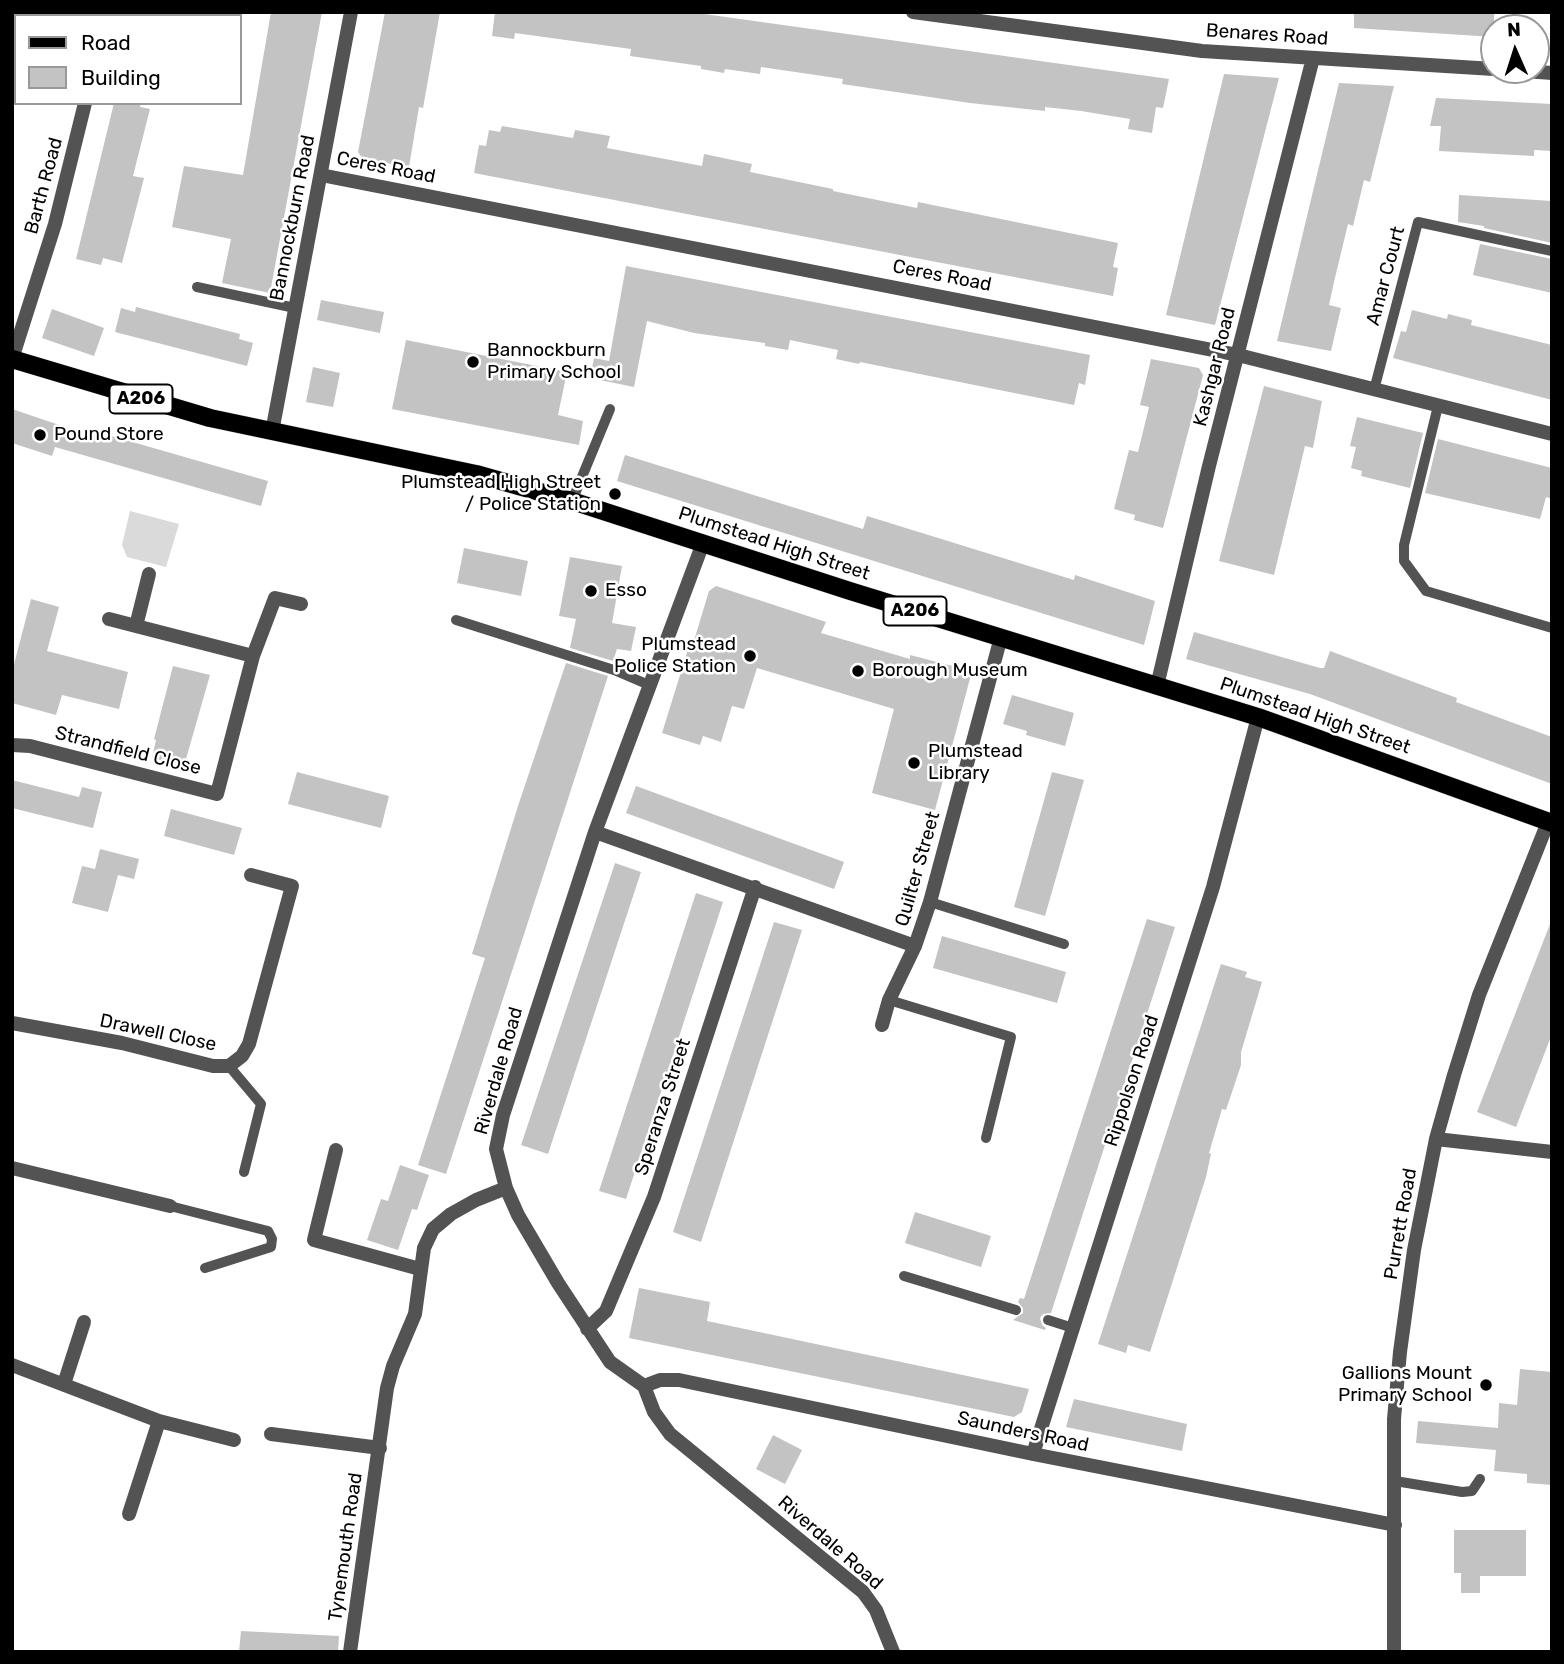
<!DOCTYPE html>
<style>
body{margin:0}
#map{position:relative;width:1564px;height:1664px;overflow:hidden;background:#fff;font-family:Rubik,sans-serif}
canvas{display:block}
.frame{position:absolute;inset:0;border:14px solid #000;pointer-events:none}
.legend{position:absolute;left:14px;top:14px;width:228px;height:91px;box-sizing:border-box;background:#fff;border:2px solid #999;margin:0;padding:9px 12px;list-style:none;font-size:21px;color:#000}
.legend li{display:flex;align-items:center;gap:14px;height:35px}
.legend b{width:35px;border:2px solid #999}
.north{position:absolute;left:1480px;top:14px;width:70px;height:70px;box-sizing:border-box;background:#fff;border:2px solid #999;border-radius:50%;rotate:357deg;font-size:19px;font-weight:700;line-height:28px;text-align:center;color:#000}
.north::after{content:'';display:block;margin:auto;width:24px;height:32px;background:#000;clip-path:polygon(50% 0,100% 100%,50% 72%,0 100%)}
</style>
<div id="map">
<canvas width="1564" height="1664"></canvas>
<div class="frame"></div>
<ul class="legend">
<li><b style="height:9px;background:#000"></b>Road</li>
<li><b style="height:19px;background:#c3c3c3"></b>Building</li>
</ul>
<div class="north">N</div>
</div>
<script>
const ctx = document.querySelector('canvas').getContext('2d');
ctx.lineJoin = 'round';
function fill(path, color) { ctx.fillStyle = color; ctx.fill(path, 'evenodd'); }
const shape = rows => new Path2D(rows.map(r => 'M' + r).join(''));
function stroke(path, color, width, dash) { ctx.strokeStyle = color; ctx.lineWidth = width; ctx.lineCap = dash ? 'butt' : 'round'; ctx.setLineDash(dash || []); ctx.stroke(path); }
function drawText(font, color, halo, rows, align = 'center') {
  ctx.font = font + ' Rubik,sans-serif'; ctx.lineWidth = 5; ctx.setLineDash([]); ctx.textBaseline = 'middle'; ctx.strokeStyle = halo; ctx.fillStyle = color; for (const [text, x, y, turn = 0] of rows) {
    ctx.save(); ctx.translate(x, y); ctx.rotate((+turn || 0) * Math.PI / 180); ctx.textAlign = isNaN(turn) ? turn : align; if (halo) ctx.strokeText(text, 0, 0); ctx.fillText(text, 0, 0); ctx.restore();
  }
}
const green = shape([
 [130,511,179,524,166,567,127,557,122,545]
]);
const building = shape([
 [271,12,322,12,270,293,222,283,231,239,172,227,184,166,243,175],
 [385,12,440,12,423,108,419,107,409,167,363,159,358,152],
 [495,12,690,12,1169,79,1163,108,1156,107,1152,133,1128,129,1130,119,1081,111,1045,107,1045,111,970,103,842,84,843,79,761,67,760,74,725,69,724,73,701,69,701,66,630,56,631,49,515,33,514,39,492,36],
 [1354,12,1494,12,1494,37,1354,28],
 [1224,74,1279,78,1215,325,1166,315],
 [1339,83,1394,86,1370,182,1364,180,1353,226,1348,224,1334,282,1329,305,1341,308,1331,351,1277,341],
 [1436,98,1552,104,1552,151,1534,150,1534,156,1439,151,1441,126,1430,126],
 [114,103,141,103,140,107,150,109,133,176,144,178,122,263,103,258,101,265,76,259],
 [502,126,573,138,575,130,610,136,607,148,702,166,704,154,752,164,750,172,833,189,833,191,917,208,918,202,1118,243,1113,267,1118,268,1113,296,474,173,479,145,486,146,489,130,500,132],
 [1459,195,1552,201,1552,243,1484,228,1484,226,1458,222],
 [1480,244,1552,259,1552,293,1473,275],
 [626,266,1090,355,1085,385,1079,383,1074,405,860,362,859,364,836,359,838,350,790,340,788,350,765,346,765,343,694,333,647,321,634,387,590,378,594,358,609,361],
 [321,300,384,312,380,333,317,320],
 [136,307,240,334,239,339,253,343,247,366,115,332,121,308,135,312],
 [52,309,104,328,94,356,42,338],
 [1412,310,1447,319,1448,314,1472,320,1471,325,1552,345,1552,400,1393,358,1401,331,1406,332],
 [406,340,567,372,558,415,583,421,579,445,392,409],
 [1151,359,1199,368,1203,375,1163,528,1134,520,1135,515,1114,509,1129,450,1138,452,1149,407,1140,405],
 [313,367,340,373,333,407,306,402],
 [1264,386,1322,401,1313,448,1305,446,1274,575,1219,561],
 [12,409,83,433,84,428,268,481,261,506,55,447,52,456,12,443],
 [1357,417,1423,433,1410,488,1361,476,1362,471,1351,468,1356,447,1350,446],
 [1438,439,1552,468,1552,499,1546,497,1540,519,1425,493],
 [625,455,863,529,867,516,1074,580,1075,575,1155,601,1144,645,617,481],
 [464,548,528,561,521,596,457,583],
 [570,557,622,566,612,623,636,627,631,651,617,649,613,661,570,648,576,619,559,616],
 [716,586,826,622,821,633,910,659,910,655,972,671,935,810,872,793,894,709,757,668,744,709,732,706,721,742,703,736,700,745,662,733,690,643,693,644,709,591],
 [31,599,59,607,47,651,128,672,119,709,62,695,56,715,12,703,12,672],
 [1194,632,1320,668,1324,668,1330,651,1457,698,1456,702,1552,737,1552,784,1310,694,1186,659],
 [566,663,608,676,446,1174,418,1165,485,958,472,954,518,806],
 [173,666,210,675,184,766,152,758,156,740,154,739],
 [1012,695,1074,713,1065,746,1026,735,1027,731,1003,724],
 [297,772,389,796,381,828,288,804],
 [1052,772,1084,780,1045,916,1014,907],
 [12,780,79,797,82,787,102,792,93,828,12,808],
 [636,786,844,862,834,889,626,813],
 [171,809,242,828,234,855,164,836],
 [100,849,139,859,134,879,118,875,108,912,72,903,82,866,95,869],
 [615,863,641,872,548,1154,521,1145],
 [696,893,723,902,626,1199,599,1191],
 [1147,919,1175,927,1051,1313,1043,1314,1040,1318,1042,1325,1046,1328,1045,1330,1013,1320,1023,1313,1023,1308,1018,1302,1020,1298,1024,1299],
 [774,922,802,930,701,1242,673,1232],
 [1550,924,1552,1034,1516,1127,1477,1112],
 [942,936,1066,972,1057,1003,933,968],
 [1221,964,1247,972,1245,977,1262,982,1241,1052,1241,1065,1226,1110,1222,1109,1209,1153,1211,1154,1206,1177,1150,1352,1128,1345,1126,1353,1098,1344],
 [400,1165,429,1175,417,1210,412,1209,398,1250,367,1240,381,1199,388,1201],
 [915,1212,991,1236,981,1267,905,1243],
 [639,1288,710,1302,707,1321,1029,1389,1022,1412,1014,1417,629,1338],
 [1520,1369,1552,1372,1552,1485,1527,1483,1527,1474,1494,1471,1496,1450,1416,1443,1418,1421,1498,1428,1499,1403,1517,1405],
 [1074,1399,1187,1424,1182,1451,1066,1427],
 [773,1435,802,1450,785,1484,756,1469],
 [1454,1530,1526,1530,1526,1576,1480,1576,1480,1593,1461,1593,1461,1573,1454,1573],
 [241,1631,339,1636,338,1652,239,1652]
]);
const lane = shape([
 [197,287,295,308],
 [1374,390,1418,222,1552,251],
 [1438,406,1404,545,1404,561,1426,591,1552,628],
 [572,501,610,409],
 [456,620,614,670,649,685],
 [930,902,1064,944],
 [889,1000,1011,1037,986,1138],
 [229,1066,261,1104,244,1172],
 [170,1206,268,1231,272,1239,271,1247,205,1268],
 [904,1276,1016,1310],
 [1048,1320,1073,1328],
 [1395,1481,1462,1492,1472,1491,1480,1479]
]);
const street = shape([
 [913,12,1202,51,1494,69],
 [107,16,108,12],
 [1511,70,1552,73],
 [321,175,1238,355,1552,434],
 [12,359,55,224,85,103],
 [272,432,351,12],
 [703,543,595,832,503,1115,496,1149,506,1188,518,1215,558,1283,610,1362,644,1386,654,1412,670,1434,863,1592,876,1610,893,1652],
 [149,574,136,626,253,656],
 [109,619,136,626],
 [1157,686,1209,466,1313,58],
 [12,745,30,746,217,794,253,656,275,598,301,604],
 [595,832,915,946],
 [12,1023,122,1043,213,1066,229,1066,242,1056,249,1044,292,886,251,875],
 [882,1025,889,1000,915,946,930,902,1001,637],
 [1436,1139,1552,1152],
 [336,1150,314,1240,420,1269],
 [12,1168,170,1206],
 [587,1329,606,1311,654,1197,755,887],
 [12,1365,159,1421,234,1440],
 [64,1384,84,1322],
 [644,1386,660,1380,679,1380,1033,1454,1395,1525],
 [271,1434,380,1448],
 [1033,1454,1213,887,1258,717],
 [129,1514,159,1421],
 [350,1652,387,1388,393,1366,415,1314,424,1248,433,1229,451,1214,476,1200,506,1188],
 [1394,1652,1394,1419,1400,1352,1414,1250,1436,1139,1454,1075,1479,995,1548,822]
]);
const primary = shape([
 [12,359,210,418,476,474,572,501,850,591,1258,717,1552,823]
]);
const markers = [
 [473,362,7,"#000"],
 [40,435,7,"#000"],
 [615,494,7,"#000"],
 [591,591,7,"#000"],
 [750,656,7,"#000"],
 [858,671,7,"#000"],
 [914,763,7,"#000"],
 [1486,1385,7,"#000"]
];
const shields = [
 [141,399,63],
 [915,611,63]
];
const shieldNames = [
 ["A206",141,399],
 ["A206",915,611]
];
const streetNames = [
 ["Benares Road",1267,35,4],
 ["Ceres Road",386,168,11],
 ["Barth Road",44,186,-75],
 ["Bannockburn Road",293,218,-79],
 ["Ceres Road",942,276,11],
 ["Amar Court",1386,276,-75],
 ["Kashgar Road",1215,367,-76],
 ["Plumstead High Street",774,544,18],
 ["Plumstead High Street",1315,716,19],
 ["Strandfield Close",128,751,14],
 ["Quilter Street",918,869,-74],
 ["Drawell Close",158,1033,12],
 ["Riverdale Road",499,1071,-74],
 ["Rippolson Road",1132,1081,-72],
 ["Speranza Street",663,1107,-72],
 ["Purrett Road",1401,1224,-80],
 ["Saunders Road",1023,1432,12],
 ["Riverdale Road",830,1543,41],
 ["Tynemouth Road",346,1547,-82]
];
const poiNames = [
 ["Bannockburn",487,351],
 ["Primary School",487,373],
 ["Pound Store",54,435],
 ["Plumstead High Street",601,483,"right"],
 ["/ Police Station",601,505,"right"],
 ["Esso",605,591],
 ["Plumstead",736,645,"right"],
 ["Police Station",736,667,"right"],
 ["Borough Museum",872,671],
 ["Plumstead",928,752],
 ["Library",928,774],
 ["Gallions Mount",1472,1374,"right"],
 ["Primary School",1472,1396,"right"]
];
fill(green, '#dadada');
fill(building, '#c3c3c3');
stroke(primary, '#dbdbdb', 19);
stroke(lane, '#535353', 10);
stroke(street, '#535353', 14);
stroke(primary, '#000', 18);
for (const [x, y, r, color] of markers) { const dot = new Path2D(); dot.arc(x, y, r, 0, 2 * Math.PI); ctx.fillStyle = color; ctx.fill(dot); stroke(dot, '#fff', 2.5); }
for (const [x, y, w] of shields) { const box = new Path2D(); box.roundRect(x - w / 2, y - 14.5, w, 29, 5); ctx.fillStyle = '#fff'; ctx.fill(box); stroke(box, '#000', 2); }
drawText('bold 18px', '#000', null, shieldNames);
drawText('19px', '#000', '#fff', streetNames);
drawText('19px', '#000', '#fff', poiNames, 'left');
</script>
